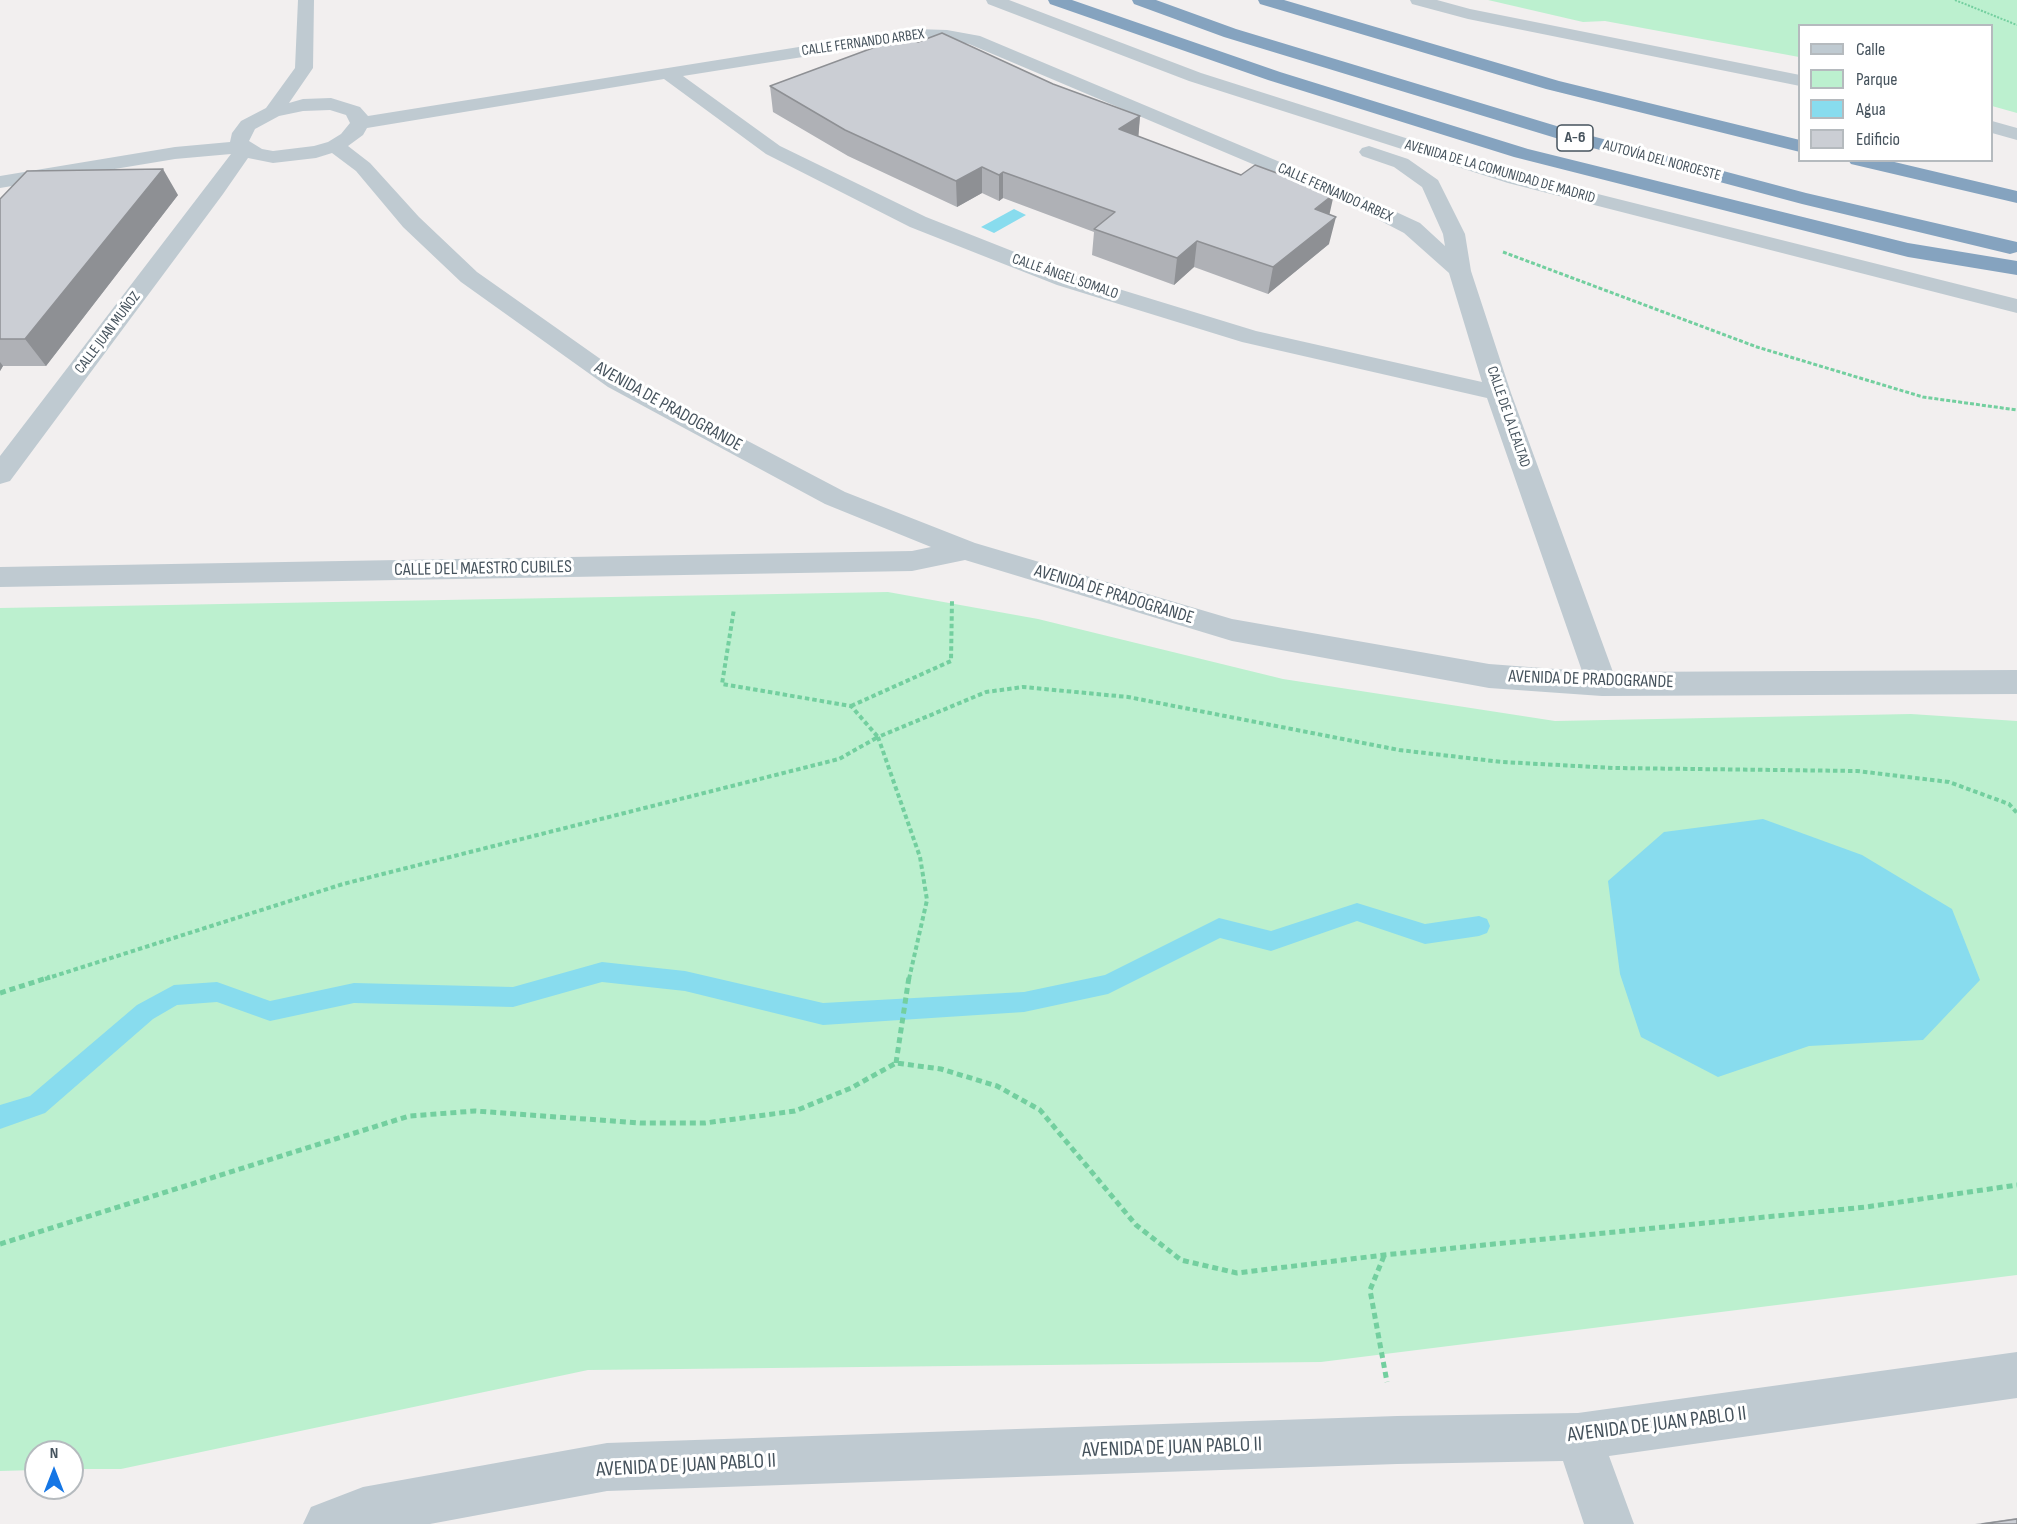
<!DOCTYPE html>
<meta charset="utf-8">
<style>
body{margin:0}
#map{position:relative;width:2017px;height:1524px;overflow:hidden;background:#f2efef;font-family:"Sofia Sans Condensed",sans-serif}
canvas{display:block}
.legend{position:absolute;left:1798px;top:24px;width:195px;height:138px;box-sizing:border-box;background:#fff;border:2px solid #b5babe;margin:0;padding:8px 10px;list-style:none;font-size:18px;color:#46535d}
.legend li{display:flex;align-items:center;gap:12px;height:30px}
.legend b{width:30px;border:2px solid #b5babe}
.north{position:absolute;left:24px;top:1440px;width:60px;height:60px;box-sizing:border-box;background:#fff;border:2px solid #b5babe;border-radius:50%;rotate:0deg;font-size:16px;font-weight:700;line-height:24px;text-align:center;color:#46535d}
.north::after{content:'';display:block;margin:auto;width:21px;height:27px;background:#1576e5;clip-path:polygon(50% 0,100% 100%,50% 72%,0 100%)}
</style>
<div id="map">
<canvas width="2017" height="1524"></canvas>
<ul class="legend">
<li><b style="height:8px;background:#bfcad1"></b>Calle</li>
<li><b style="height:16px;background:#bcf0cf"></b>Parque</li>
<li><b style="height:16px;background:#88dcee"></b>Agua</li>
<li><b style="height:16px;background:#cbced4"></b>Edificio</li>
</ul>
<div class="north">N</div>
</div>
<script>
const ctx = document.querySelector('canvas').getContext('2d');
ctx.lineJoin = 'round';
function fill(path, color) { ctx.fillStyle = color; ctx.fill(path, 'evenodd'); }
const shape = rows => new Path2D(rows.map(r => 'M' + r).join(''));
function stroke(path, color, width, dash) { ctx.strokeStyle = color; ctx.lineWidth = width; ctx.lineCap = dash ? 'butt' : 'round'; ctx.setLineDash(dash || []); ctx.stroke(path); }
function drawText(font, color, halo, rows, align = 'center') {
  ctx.font = font + ' "Sofia Sans Condensed",sans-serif'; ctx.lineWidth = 6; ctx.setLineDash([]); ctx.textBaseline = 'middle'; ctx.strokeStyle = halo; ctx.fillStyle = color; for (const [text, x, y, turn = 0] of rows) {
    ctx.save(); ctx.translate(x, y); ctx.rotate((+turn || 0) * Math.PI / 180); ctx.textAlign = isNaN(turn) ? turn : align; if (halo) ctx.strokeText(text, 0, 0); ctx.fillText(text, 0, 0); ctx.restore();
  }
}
const green = shape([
 [1488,0,2017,0,2017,113,1992,106,1992,26,1800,26,1799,57,1605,21,1583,22],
 [888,592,1038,619,1283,679,1555,721,1911,714,2017,721,2017,1275,1321,1362,588,1370,121,1469,72,1469,72,1452,36,1452,36,1470,0,1471,0,608]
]);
const water = shape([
 [1014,209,1026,215,994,233,981,227],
 [1763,819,1862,855,1952,909,1980,980,1923,1040,1809,1046,1718,1077,1641,1037,1620,974,1608,881,1664,832]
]);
const stream = shape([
 [1357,903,1425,924,1479,916,1487,919,1490,926,1487,933,1479,936,1425,944,1357,921,1271,951,1220,938,1108,994,1024,1012,823,1025,685,991,602,982,513,1007,354,1003,270,1021,217,1002,177,1005,153,1019,45,1113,0,1129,0,1105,30,1096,137,1005,174,985,217,982,270,1001,354,983,513,987,602,962,685,971,823,1003,1024,992,1105,975,1219,918,1271,931,1357,903]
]);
const pathFar3 = shape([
 [1955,0,2017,25]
]);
const pathFar2 = shape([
 [1503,252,1757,347,1923,397,2017,410]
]);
const pathFar1 = shape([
 [851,706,951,661,952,600],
 [45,979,343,884,839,759,878,737,851,706,722,684,734,609],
 [909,979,927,900,920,857,878,737,986,692,1023,687,1128,697,1399,750,1502,762,1614,768,1857,771,1949,782,2009,804,2017,813]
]);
const path = shape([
 [0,993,50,977],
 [896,1063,909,977],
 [0,1244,409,1116,475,1111,640,1123,705,1123,795,1111,851,1088,896,1063,941,1069,997,1086,1040,1110,1136,1225,1181,1260,1237,1273,1384,1255,1866,1207,2017,1185],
 [1384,1256,1370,1290,1387,1382]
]);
const street = shape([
 [298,0,314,0,313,68,289,103,303,99,331,98,360,107,368,116,880,34,916,29,947,30,980,36,1368,199,1420,223,1445,246,1443,234,1422,187,1394,167,1362,156,1359,152,1362,148,1369,146,1408,159,1438,180,1465,234,1471,271,1511,393,1613,672,2017,670,2017,694,1602,696,1489,688,1232,641,965,560,912,571,0,587,0,567,912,551,931,547,825,504,608,387,461,282,403,227,356,171,332,153,316,158,273,163,248,158,223,194,10,481,0,484,0,456,231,154,175,159,0,188,0,176,175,147,230,142,232,133,241,121,266,108,295,68,298,0],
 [916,39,947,40,969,44,1354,207,1404,233,1449,273,1482,382,1256,331,1073,275,926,217,780,146,683,76,916,39],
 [664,79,766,154,910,227,1057,285,1242,342,1487,398,1582,671,1489,664,1232,619,975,543,845,492,626,377,477,272,419,217,370,163,348,146,363,135,367,128,664,79],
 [330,110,346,115,350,123,341,134,328,142,314,146,273,151,262,149,249,141,255,129,279,116,303,111,330,110],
 [986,0,1009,0,1201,73,1522,175,2017,299,2017,313,1508,183,1189,81,988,4,986,0],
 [1410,0,1437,0,1470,9,1800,75,1800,86,1468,19,1412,4,1410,0],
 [1992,121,2017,128,2017,140,1992,133,1992,121],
 [2017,1352,2017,1398,1609,1456,1634,1524,1584,1524,1563,1461,1397,1464,607,1491,430,1524,303,1524,311,1507,363,1487,607,1443,1397,1416,1578,1413,2017,1352]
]);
const highway = shape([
 [1048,0,1072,0,1280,72,1528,149,1908,243,2017,261,2017,275,1908,257,1514,157,1268,80,1050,4,1048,0],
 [1132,0,1156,0,1236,29,1573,131,1806,193,2017,242,2017,252,2010,254,1802,204,1559,139,1224,37,1134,4,1132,0],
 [1258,0,1284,0,1559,81,1800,140,1800,152,1546,89,1260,4,1258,0],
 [1848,160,1886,160,2017,191,2017,203,1851,164,1848,160]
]);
const wall = shape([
 [918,42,1053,84,1140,116,1138,136,1329,215,1329,244,1268,294,1194,267,1174,285,1092,255,1094,232,1003,198,999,201,982,193,957,207,848,156,773,112,770,86],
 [178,195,46,366,3,366,0,371,0,199],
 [2017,1518,2017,1524,1975,1524]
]);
const shadedWall = shape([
 [1140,116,1138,142,1119,129],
 [982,167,982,193,957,207,956,181],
 [163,169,178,195,46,366,25,339],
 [1003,172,1003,198,999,201,999,175],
 [1334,194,1328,221,1315,209],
 [1336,217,1329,244,1268,294,1273,267],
 [1197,241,1194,267,1174,285,1177,258],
 [0,362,3,366,0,371]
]);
const building = shape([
 [942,33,1053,84,1140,116,1119,129,1241,175,1255,165,1334,194,1315,209,1336,217,1273,267,1197,241,1177,258,1094,229,1115,212,1003,172,999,175,982,167,956,181,845,130,770,86,905,36,918,42,942,33],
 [163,169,25,339,0,339,0,199,27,171,163,169],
 [2017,1519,2017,1524,1982,1524,2017,1519]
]);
const farStreetnames = [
 ["CALLE FERNANDO ARBEX",863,43,-8],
 ["AUTOVÍA DEL NOROESTE",1662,161,15],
 ["AVENIDA DE LA COMUNIDAD DE MADRID",1500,172,16],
 ["CALLE FERNANDO ARBEX",1335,193,24],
 ["CALLE ÁNGEL SOMALO",1065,277,19],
 ["CALLE JUAN MUÑOZ",108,333,-53],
 ["CALLE DE LA LEALTAD",1508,417,71]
];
const shields = [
 [1575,138,36]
];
const shieldNames = [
 ["A-6",1575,138]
];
const streetNames = [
 ["AVENIDA DE PRADOGRANDE",668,407,29],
 ["CALLE DEL MAESTRO CUBILES",483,569,-1],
 ["AVENIDA DE PRADOGRANDE",1114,595,17],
 ["AVENIDA DE PRADOGRANDE",1591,680,2]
];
const nearStreetnames = [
 ["AVENIDA DE JUAN PABLO II",1657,1425,-7],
 ["AVENIDA DE JUAN PABLO II",1172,1448,-2],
 ["AVENIDA DE JUAN PABLO II",686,1466,-3]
];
fill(green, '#bcf0cf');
fill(water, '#88dcee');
fill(stream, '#88dcee');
stroke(pathFar3, '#73cf9f', 2, [2, 1.5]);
stroke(pathFar2, '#73cf9f', 3, [4, 2]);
stroke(pathFar1, '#73cf9f', 4, [4.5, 3]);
stroke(path, '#73cf9f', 5, [6, 4]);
fill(street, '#bfcad1');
fill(highway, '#85a3bf');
fill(wall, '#afb1b6');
fill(shadedWall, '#8e9094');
fill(building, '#cbced4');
stroke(building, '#8e9094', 1.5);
drawText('15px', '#46535d', '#fff', farStreetnames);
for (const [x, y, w] of shields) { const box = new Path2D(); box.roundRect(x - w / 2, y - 13, w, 26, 4.5); ctx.fillStyle = '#fff'; ctx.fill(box); stroke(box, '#46535d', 1.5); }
drawText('bold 16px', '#46535d', null, shieldNames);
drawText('18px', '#46535d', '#fff', streetNames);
drawText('21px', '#46535d', '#fff', nearStreetnames);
</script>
